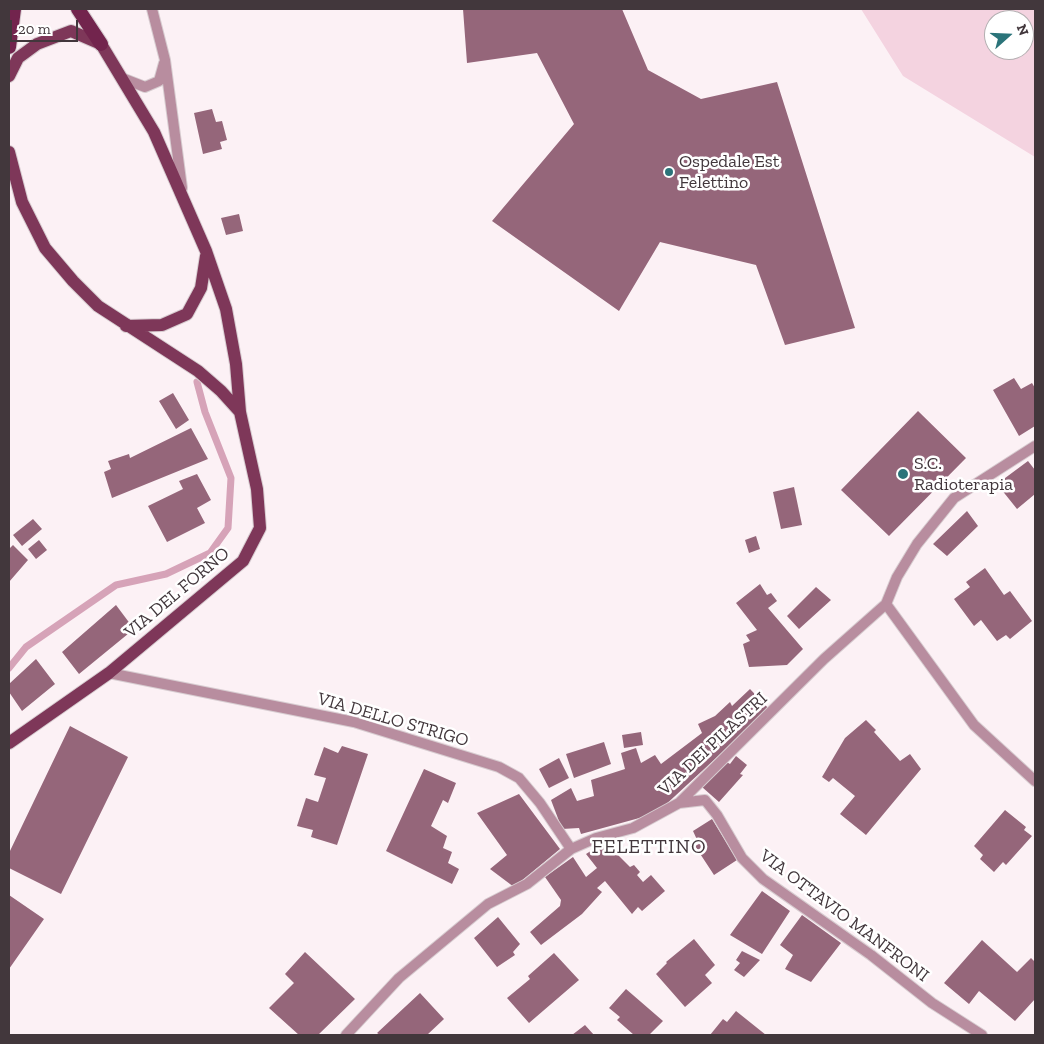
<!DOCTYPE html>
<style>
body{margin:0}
#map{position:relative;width:1044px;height:1044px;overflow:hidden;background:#fcf1f5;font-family:"Zilla Slab",serif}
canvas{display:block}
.frame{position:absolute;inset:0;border:10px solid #42373c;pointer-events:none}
.north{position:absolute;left:984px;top:10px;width:50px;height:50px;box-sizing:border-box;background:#fff;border:1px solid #b3afb1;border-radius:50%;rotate:70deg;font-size:14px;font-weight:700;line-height:20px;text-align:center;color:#42373c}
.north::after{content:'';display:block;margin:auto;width:18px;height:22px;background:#2b747a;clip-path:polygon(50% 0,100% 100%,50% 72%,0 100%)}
.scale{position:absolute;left:10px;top:20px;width:68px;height:22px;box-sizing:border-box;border:2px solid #42373c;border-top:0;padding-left:6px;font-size:15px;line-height:18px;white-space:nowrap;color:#42373c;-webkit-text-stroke:4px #fff;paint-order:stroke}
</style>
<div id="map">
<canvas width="1044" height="1044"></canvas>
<div class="frame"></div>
<div class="north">N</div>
<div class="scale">20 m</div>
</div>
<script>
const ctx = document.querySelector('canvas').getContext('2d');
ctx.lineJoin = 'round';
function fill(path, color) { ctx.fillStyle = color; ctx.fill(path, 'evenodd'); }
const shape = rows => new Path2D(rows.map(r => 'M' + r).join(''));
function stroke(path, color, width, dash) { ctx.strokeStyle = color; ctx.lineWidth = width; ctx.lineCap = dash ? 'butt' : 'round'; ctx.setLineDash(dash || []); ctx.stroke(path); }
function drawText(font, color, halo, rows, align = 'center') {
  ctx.font = font + ' "Zilla Slab",serif'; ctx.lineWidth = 5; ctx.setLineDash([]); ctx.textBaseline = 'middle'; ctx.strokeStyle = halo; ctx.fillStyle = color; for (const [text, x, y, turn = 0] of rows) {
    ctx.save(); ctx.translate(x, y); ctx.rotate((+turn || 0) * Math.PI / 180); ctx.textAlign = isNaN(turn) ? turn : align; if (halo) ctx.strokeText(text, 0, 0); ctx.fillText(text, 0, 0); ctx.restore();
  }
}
const green = shape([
 [861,9,1035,9,1035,157,903,76],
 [994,20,1024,20,1024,50,994,50]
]);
const stream = shape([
 [9,668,26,647,116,585,166,574,210,553,228,528,231,478,205,412,197,382]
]);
const building = shape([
 [463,9,622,9,648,70,701,99,777,82,855,328,785,345,756,265,660,242,619,311,492,221,574,124,537,53,467,63],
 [212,109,216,122,222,121,227,140,220,142,222,149,203,154,194,113],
 [239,214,243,231,226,235,221,218],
 [1014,378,1021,389,1032,383,1035,388,1035,426,1019,436,993,390],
 [173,393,189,420,176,429,159,401],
 [918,411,966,458,889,536,841,490],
 [191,428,208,459,112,498,104,472,111,469,108,461,129,454,130,458],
 [1028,461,1035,470,1035,494,1017,509,997,484],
 [197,474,211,500,197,508,205,523,167,542,148,506,183,489,179,481],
 [794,487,802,525,781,529,773,492],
 [967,511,978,526,947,556,933,544],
 [33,519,42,529,22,546,13,535],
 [756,536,760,549,749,553,745,540],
 [39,540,47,550,36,559,28,549],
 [13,545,28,560,9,582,9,549],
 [985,568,1004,595,1010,591,1032,621,1010,639,1006,635,997,641,981,620,974,626,954,599,970,587,966,582],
 [760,584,767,595,771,593,777,601,768,608,803,649,787,665,749,667,743,644,750,641,746,635,757,630,736,603],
 [816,587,831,600,799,629,787,616],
 [116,605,134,629,79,674,62,652],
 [36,659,55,684,22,711,9,692,9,684],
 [750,689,769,709,661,809,643,817,581,834,579,828,562,829,551,800,571,788,577,801,594,796,591,780,625,769,621,753,636,748,641,763,655,755,661,764,702,733,698,724,715,716,730,702,732,706],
 [866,720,876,730,874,732,900,761,910,754,921,769,866,835,840,814,855,796,833,778,829,782,822,777,845,738],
 [70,726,128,757,61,894,9,868,9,853],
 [641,732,643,745,624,748,622,735],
 [604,742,611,764,574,778,566,754],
 [342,746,368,754,337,845,311,837,313,830,297,826,306,798,318,802,326,778,314,775,324,747,338,753],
 [736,756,747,765,740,774,743,775,719,802,702,787,725,761,730,764],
 [559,758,569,778,549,788,539,769],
 [424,769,456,783,448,803,443,800,431,826,447,836,443,848,452,852,448,863,459,869,452,884,386,851],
 [519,794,560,849,514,887,490,869,507,855,477,813],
 [1005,810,1026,827,1024,830,1032,836,1006,865,1003,862,994,872,980,859,983,855,974,846],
 [712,819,737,860,714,875,695,846,699,844,693,831],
 [605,842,630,867,634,865,640,872,637,875,643,882,651,875,665,891,642,911,638,907,632,914,605,881,597,888,602,892,582,914,541,945,530,932,560,906,561,900,545,877,573,857,586,877,597,868,586,854],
 [762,891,790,911,762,954,730,935],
 [9,895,44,919,9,969],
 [802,915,841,943,811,982,785,969,793,955,780,945],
 [498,917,520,944,513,952,515,955,497,967,474,938],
 [694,939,715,965,705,975,712,983,685,1007,656,974,667,963,666,962],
 [982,940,1017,972,1031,958,1035,962,1035,999,1015,1021,979,991,969,1004,944,983],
 [742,951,760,960,744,977,734,970,740,963,736,960],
 [305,952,355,999,318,1035,299,1035,269,1008,294,983,285,974],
 [554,953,579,980,529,1023,507,998,530,979,528,976],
 [626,989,663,1021,649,1035,634,1035,617,1020,620,1017,609,1008],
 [420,993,444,1019,427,1035,380,1035,377,1033],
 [736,1011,766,1035,710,1035,723,1019,727,1022],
 [585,1025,594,1035,572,1035]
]);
const minor = shape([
 [152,9,165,60,182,188],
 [122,78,145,87,159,81,164,63],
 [886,604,974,725,1035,781],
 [109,673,354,722,499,767,519,778,540,803,571,849],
 [679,803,705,800,717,815,742,858,763,879,871,955,932,1003,982,1035],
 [346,1035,399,978,488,904,527,884,571,849,596,838,633,828,679,803,824,659,886,604,897,577,917,544,954,498,1035,446]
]);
const primary = shape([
 [9,76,18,58,37,44,71,31,101,44,154,132,206,251,226,309,236,364,240,412,257,489,260,528,243,561,109,673,9,743],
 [9,152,22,202,45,248,73,281,98,306,198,371,221,391,240,412],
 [126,326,162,325,187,314,201,288,206,256]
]);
const trunk = shape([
 [78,9,101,44],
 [9,47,14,9]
]);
const markers = [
 [669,172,5,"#2b747a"],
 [903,474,6,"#2b747a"]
];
const poiNames = [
 ["Ospedale Est",679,162],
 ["Felettino",679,183],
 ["S.C.",914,464],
 ["Radioterapia",914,485]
];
const streetNames = [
 ["VIA DEL FORNO",177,593,-40],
 ["VIA DELLO STRIGO",393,720,16],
 ["VIA DEI PILASTRI",713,744,-43],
 ["VIA OTTAVIO MANFRONI",844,916,37]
];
const quarterNames = [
 ["FELETTINO",649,847]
];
fill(green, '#f4d3e0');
stroke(stream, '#d6a3b8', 7);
fill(building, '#95667a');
stroke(minor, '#d7ccd0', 12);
stroke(primary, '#d7ccd0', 14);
stroke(trunk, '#d7ccd0', 16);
stroke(minor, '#b88d9f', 10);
stroke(primary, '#7e3759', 12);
stroke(trunk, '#72244d', 14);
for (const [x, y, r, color] of markers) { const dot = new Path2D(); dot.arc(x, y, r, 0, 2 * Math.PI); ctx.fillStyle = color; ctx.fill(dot); stroke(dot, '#fff', 2); }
drawText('18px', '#42373c', '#fff', poiNames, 'left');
drawText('18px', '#42373c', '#fff', streetNames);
ctx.letterSpacing = '1px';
drawText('20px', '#42373c', '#fff', quarterNames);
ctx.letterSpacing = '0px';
</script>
